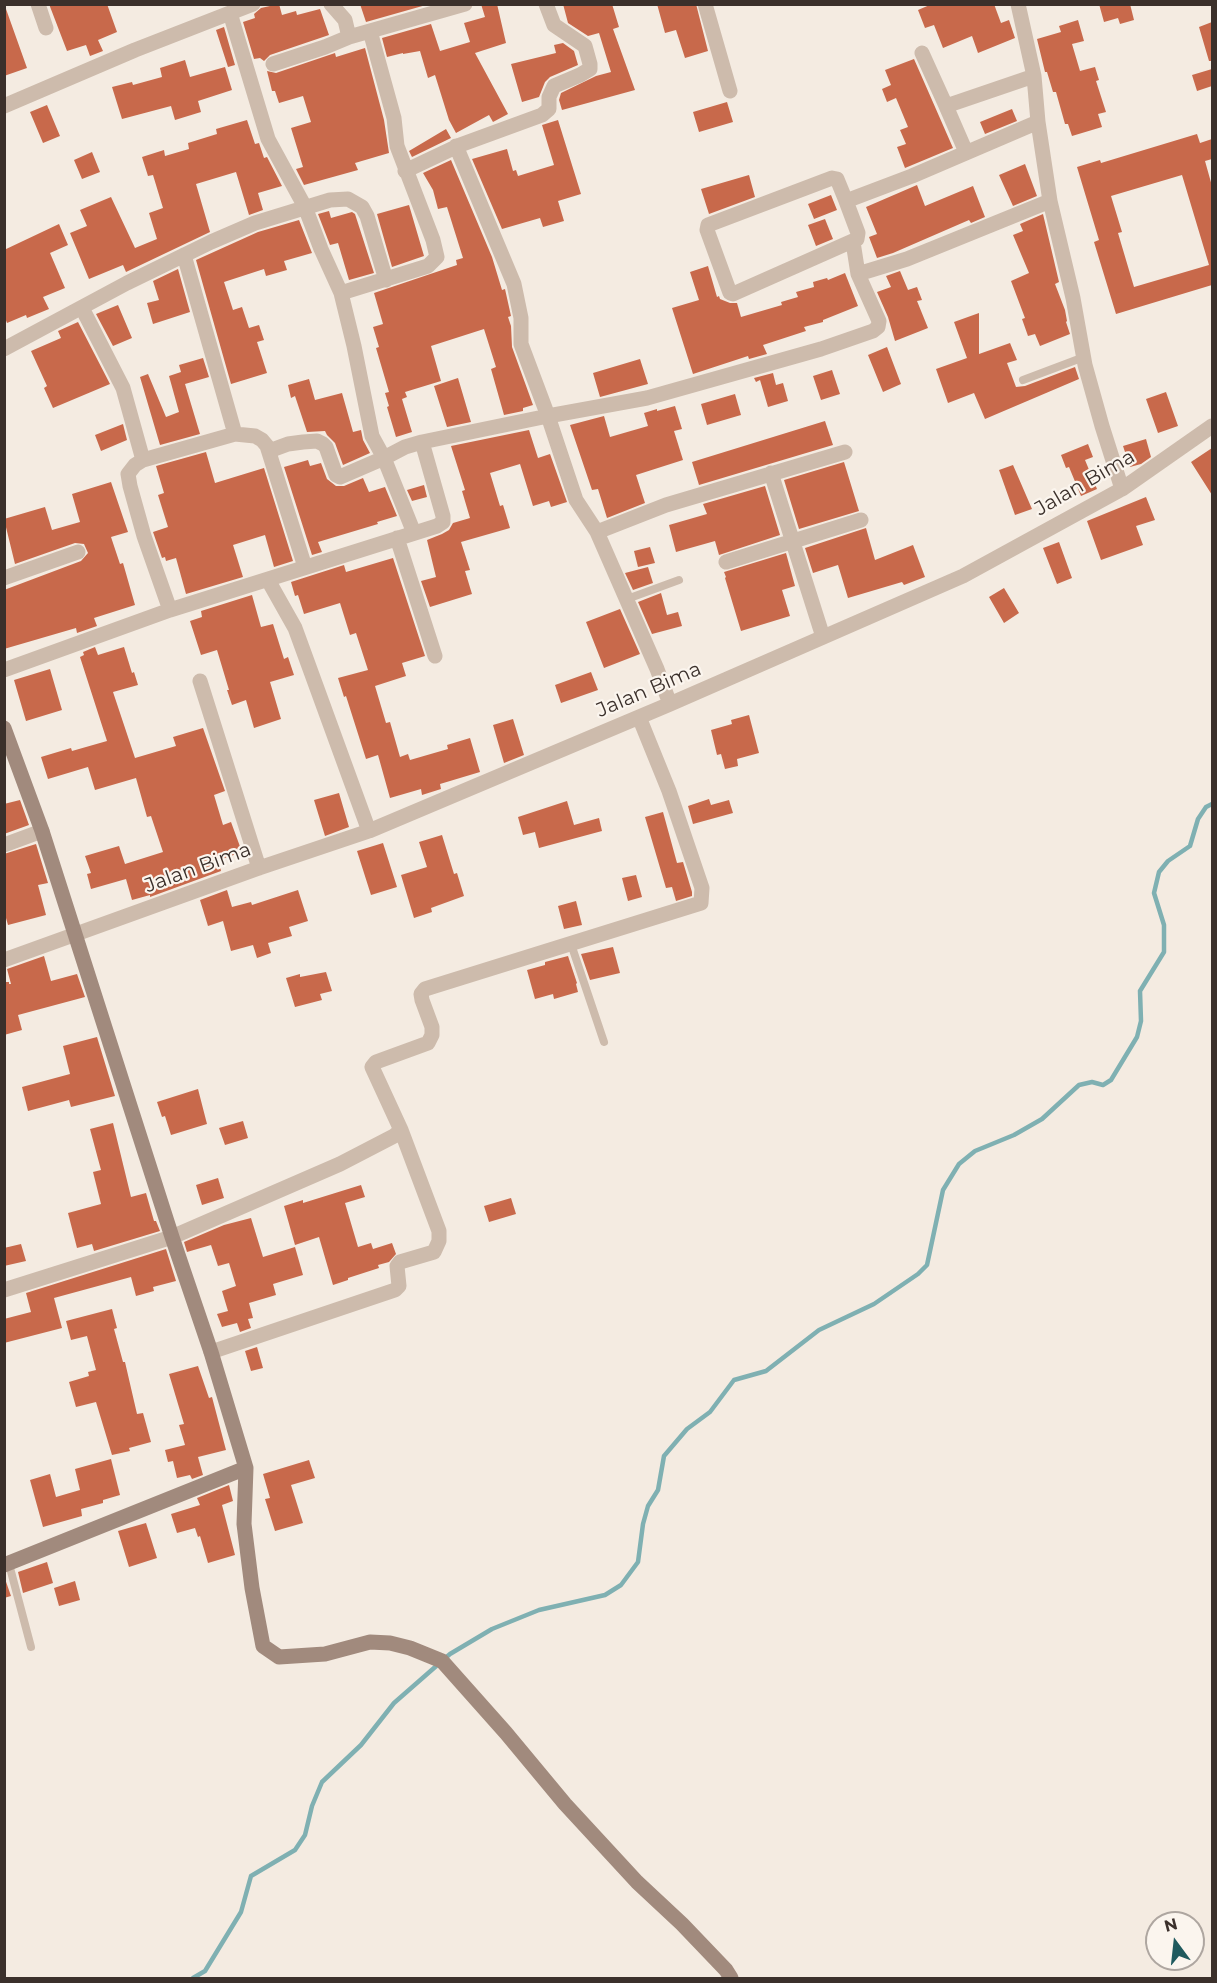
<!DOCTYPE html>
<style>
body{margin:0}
#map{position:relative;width:1217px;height:1983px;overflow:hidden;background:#f4ebe1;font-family:Montserrat,sans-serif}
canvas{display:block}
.frame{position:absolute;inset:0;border:6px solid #3b302b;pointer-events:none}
.north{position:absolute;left:1145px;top:1911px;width:60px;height:60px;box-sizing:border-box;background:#fbf5ee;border:2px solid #aea6a0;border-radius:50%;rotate:345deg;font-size:16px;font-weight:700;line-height:24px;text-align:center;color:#3b302b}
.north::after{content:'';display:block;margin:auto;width:21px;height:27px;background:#1f5a5e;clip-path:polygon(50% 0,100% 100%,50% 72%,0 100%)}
</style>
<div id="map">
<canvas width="1217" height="1983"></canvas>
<div class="frame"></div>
<div class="north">N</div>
</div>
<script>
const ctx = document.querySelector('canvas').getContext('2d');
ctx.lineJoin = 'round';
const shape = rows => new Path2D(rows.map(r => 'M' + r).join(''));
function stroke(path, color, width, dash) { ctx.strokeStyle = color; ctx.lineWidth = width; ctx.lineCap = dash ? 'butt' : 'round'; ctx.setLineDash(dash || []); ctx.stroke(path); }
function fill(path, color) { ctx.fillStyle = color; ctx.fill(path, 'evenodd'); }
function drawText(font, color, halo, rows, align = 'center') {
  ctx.font = font + ' Montserrat,sans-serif'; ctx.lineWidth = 4.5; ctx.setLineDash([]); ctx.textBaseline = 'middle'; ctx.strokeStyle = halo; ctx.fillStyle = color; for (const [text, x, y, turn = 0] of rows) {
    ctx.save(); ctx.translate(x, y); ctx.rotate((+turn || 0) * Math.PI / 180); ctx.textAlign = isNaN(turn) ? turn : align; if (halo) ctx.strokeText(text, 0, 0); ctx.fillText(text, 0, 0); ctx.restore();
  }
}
const stream = shape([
 [193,1978,205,1971,241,1912,251,1876,295,1850,305,1835,312,1806,322,1782,361,1745,394,1703,450,1654,492,1629,539,1610,605,1595,621,1585,638,1562,643,1524,648,1506,658,1490,664,1456,687,1429,710,1412,734,1380,766,1371,819,1330,874,1304,918,1274,927,1265,943,1190,959,1164,975,1151,1014,1135,1042,1119,1079,1085,1092,1082,1103,1085,1111,1080,1137,1037,1141,1021,1140,991,1164,952,1164,925,1154,893,1159,872,1168,861,1190,846,1198,819,1206,807,1212,804]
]);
const building = shape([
 [49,4,107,4,117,32,98,40,103,51,90,56,86,45,67,51],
 [279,4,282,15,296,11,297,15,320,9,329,35,270,55,264,61,260,58,254,59,243,22,255,18,254,14,261,8],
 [360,4,426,4,426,5,366,22],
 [481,4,497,4,506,43,475,53,508,114,493,122,489,115,456,133,449,120,435,75,428,78,420,51,403,54,403,53,387,57,382,38,431,24,440,51,470,42,464,23,485,17],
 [563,4,612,4,619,27,613,29,635,90,562,110,559,100,561,93,596,76,611,72,599,33,588,36,568,23],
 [657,4,696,4,708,51,685,58,676,30,665,33],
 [932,4,994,4,1001,23,1009,20,1015,38,978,53,972,36,943,48,934,25,925,28,918,10],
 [1099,4,1130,4,1134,20,1120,24,1118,18,1104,22],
 [4,9,6,9,27,68,4,76],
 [1078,20,1084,41,1072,44,1080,71,1095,67,1099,80,1096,81,1106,112,1098,114,1102,127,1072,136,1068,124,1065,124,1056,92,1053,92,1047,72,1045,72,1037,39,1061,32,1059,26],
 [1212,22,1212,61,1209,61,1199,27],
 [224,27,235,65,228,67,216,30],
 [563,43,574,51,578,65,550,77,545,82,539,97,522,102,511,64,556,53,554,45],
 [365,48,384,120,389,153,355,163,358,170,304,185,296,169,303,167,291,128,311,122,303,96,279,103,275,91,272,91,267,71,276,73,335,53,336,57],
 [914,59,953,148,905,168,897,147,906,144,900,130,908,127,896,98,887,102,882,89,891,85,885,70],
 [185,60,190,77,225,67,232,90,198,101,201,112,175,120,171,106,122,119,112,87,132,82,133,85,162,77,160,68],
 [1212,69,1212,86,1197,91,1192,75],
 [727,102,733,122,699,132,693,112],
 [47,105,60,136,43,143,30,112],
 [1012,109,1017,121,985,134,980,122],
 [247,120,255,144,259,143,264,158,267,157,282,186,258,193,263,210,249,215,236,172,196,184,210,232,126,272,123,265,89,279,70,233,87,226,80,210,111,197,135,248,157,239,149,213,163,208,153,175,148,176,142,157,164,150,165,156,189,149,188,143,217,134,216,129],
 [558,120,581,194,558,201,564,221,543,227,540,218,502,229,472,159,507,149,513,171,516,170,518,176,554,165,542,125],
 [446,129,451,138,412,157,409,151],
 [1197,134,1200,143,1212,139,1212,159,1205,161,1212,186,1212,285,1116,314,1094,242,1099,240,1077,167,1100,160,1101,163],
 [1182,175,1209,265,1134,287,1118,233,1122,232,1111,196],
 [92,152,100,172,82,179,74,160],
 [451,160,492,257,502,290,505,289,511,316,508,317,511,326,512,347,533,405,523,408,523,411,504,415,491,369,496,367,484,329,431,346,441,381,405,392,407,397,402,399,412,432,396,437,387,407,389,406,385,393,389,392,376,348,379,347,373,327,383,324,374,293,457,265,456,260,463,258,447,207,438,209,433,190,423,173],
 [1025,164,1037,196,1013,206,999,175],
 [749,175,755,197,709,214,701,189],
 [917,185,925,206,973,186,985,217,971,223,969,220,893,253,877,258,869,237,877,234,866,207],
 [831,195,837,210,814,219,808,204],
 [409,205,424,256,392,267,377,214],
 [329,211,331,218,352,212,355,214,374,273,349,280,338,243,330,245,318,214],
 [1043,214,1059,282,1055,284,1065,310,1067,321,1066,322,1070,334,1040,346,1035,334,1028,336,1022,319,1025,318,1011,281,1029,273,1013,235,1023,231,1020,224],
 [825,219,833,239,816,246,808,225],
 [299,220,312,253,284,261,287,270,266,276,264,269,224,282,233,310,242,307,249,328,259,325,264,340,257,342,267,373,231,384,196,260,258,232],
 [59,224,68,245,50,253,65,288,43,297,49,309,27,318,26,315,7,323,4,315,4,250],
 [708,266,717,297,719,296,720,299,730,303,737,303,741,317,782,305,781,302,798,297,796,292,814,287,813,282,827,278,828,280,845,273,858,306,823,320,823,322,804,327,806,331,763,345,767,354,749,359,748,356,693,374,672,308,699,300,690,272],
 [178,269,190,312,153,324,147,303,159,300,153,281],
 [900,271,908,290,917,287,922,300,917,301,928,328,895,341,888,317,877,292,891,287,886,276],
 [118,305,132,338,113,346,96,314],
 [979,313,979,354,1010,343,1017,360,1007,363,1016,387,1025,386,1075,367,1079,379,985,419,974,393,948,403,936,369,967,358,954,322],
 [78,322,110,384,53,408,44,388,47,386,31,351,61,338,58,331],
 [887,347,901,384,883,392,868,355],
 [203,358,209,377,185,384,200,434,160,445,140,377,148,374,166,417,179,412,169,376,181,372,179,365],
 [640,359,648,384,600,397,593,373],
 [832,370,840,394,821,400,813,376],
 [773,373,776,385,783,383,788,401,768,407,760,380,756,382,754,378],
 [458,378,471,422,447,427,434,386],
 [309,379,315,400,342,393,353,432,361,430,363,440,370,453,343,465,335,443,327,435,325,431,307,432,295,396,291,398,288,385],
 [1166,392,1178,426,1158,433,1146,399],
 [735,394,741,415,707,425,701,404],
 [675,406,682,429,674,431,683,460,636,475,645,503,607,518,598,489,592,490,570,425,604,416,610,437,648,426,644,413,657,409,657,411],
 [825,421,833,445,699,485,692,462],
 [123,424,127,440,101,451,95,435],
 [529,430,538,458,550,454,567,502,551,507,549,501,533,506,520,464,490,473,500,506,503,505,510,528,461,542,470,570,465,571,472,594,430,607,421,581,436,577,427,540,442,534,449,530,453,523,470,518,462,491,465,490,451,446],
 [1146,439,1151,457,1141,464,1130,467,1123,446],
 [1088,444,1093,457,1085,460,1097,489,1081,496,1069,467,1066,468,1061,455],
 [1212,448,1212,495,1191,462],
 [206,452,215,483,264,468,293,561,274,567,265,535,233,545,243,577,186,594,176,558,166,561,165,557,162,558,153,532,168,527,158,495,164,493,156,466],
 [308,460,310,466,321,463,327,479,336,486,344,486,363,478,369,492,385,487,397,516,377,522,378,524,318,542,322,552,312,555,284,467],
 [844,462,859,511,799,529,784,480],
 [1013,465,1032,509,1015,515,999,470],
 [111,482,128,532,111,537,120,564,123,563,135,605,94,618,97,626,77,633,76,628,4,649,4,590,81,561,88,553,84,544,75,543,15,564,4,519,45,507,52,530,80,522,72,494],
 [424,485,427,497,412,501,407,490],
 [765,486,780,535,719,555,715,541,676,552,669,525,707,514,703,504],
 [1146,497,1155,520,1136,526,1143,545,1101,560,1087,521],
 [866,528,875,560,913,545,925,577,904,585,902,582,848,598,838,565,813,573,805,548],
 [1059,542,1072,578,1057,584,1043,548],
 [650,547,655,563,638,567,634,551],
 [786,553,795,586,782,590,790,616,741,631,725,578,726,577,724,572],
 [393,558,425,656,402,663,406,676,375,686,386,723,390,722,400,757,408,754,410,760,448,749,447,745,470,738,480,772,440,784,441,789,422,795,421,789,390,798,378,755,366,759,346,696,344,697,338,678,368,670,356,633,350,635,340,603,304,614,298,595,295,596,291,582,344,565,346,572],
 [648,567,653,583,633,590,625,573],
 [1004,588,1019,613,1004,623,989,597],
 [661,593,667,615,678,612,682,626,652,634,638,602],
 [252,595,261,627,273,624,284,659,288,657,294,675,270,682,281,719,254,728,246,700,232,705,227,690,229,690,217,650,201,655,190,621,202,617,201,611],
 [620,609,640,654,604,668,586,622],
 [95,647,98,655,124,647,132,673,134,672,138,685,113,692,135,758,176,746,173,737,203,728,225,791,214,795,223,825,231,822,242,852,219,860,221,871,150,897,150,895,132,900,126,879,91,889,87,874,91,873,85,856,119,846,125,864,163,852,151,816,147,817,136,778,95,790,88,767,48,779,41,757,71,748,72,751,107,741,80,657,84,655,83,652],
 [50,669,62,710,26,721,14,680],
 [591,672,598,690,561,703,555,685],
 [749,715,759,753,737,759,738,766,725,769,721,754,717,755,711,730,732,724,731,720],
 [513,719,524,755,504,763,493,725],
 [339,793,349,827,325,836,314,800],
 [709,799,711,805,729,800,733,813,693,824,688,806],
 [20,800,29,825,4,834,4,804],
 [567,801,574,825,599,818,602,831,539,848,535,832,523,835,518,817],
 [663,812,677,863,683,862,692,892,692,896,676,901,672,887,666,888,645,817],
 [442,835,454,874,457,873,464,896,431,908,432,912,414,918,401,875,427,867,419,842],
 [383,843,397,887,371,895,357,851],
 [36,844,48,883,38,885,46,915,8,925,4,911,4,854],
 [636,875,642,897,628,901,622,878],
 [227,890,232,907,251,902,252,905,298,890,308,921,289,927,292,936,268,943,271,953,257,958,253,945,231,951,223,921,208,926,200,900],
 [576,901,582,925,564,929,558,906],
 [613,947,620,973,590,980,581,954],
 [44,956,51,981,77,974,85,997,18,1015,22,1030,4,1035,4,982,9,982,9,984,11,984,7,969],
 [568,956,577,983,576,984,578,992,554,999,553,994,535,999,527,970,545,965,545,962],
 [326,972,332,991,320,994,322,1000,295,1007,286,978,300,974,300,977],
 [97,1037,115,1096,71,1107,69,1100,28,1111,22,1087,70,1074,63,1046],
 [198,1089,207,1124,171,1135,165,1116,162,1117,157,1102],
 [243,1121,248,1138,225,1145,219,1128],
 [113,1123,131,1197,146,1193,154,1221,156,1221,160,1231,94,1251,92,1244,77,1248,68,1213,101,1204,93,1172,101,1170,90,1129],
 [218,1178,224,1198,202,1205,196,1185],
 [361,1185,365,1197,345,1203,358,1247,371,1243,373,1249,392,1243,396,1254,389,1262,378,1265,379,1268,348,1278,348,1280,333,1285,319,1237,295,1245,284,1206,303,1200,303,1203],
 [511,1198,516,1214,489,1222,484,1206],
 [251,1218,263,1257,295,1247,303,1275,273,1284,276,1295,249,1303,253,1318,248,1319,251,1328,240,1332,237,1323,222,1327,217,1314,228,1311,222,1291,236,1286,229,1263,218,1266,211,1245,187,1252,184,1242,224,1225],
 [21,1244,26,1261,4,1266,4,1248],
 [166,1249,176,1281,153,1287,154,1291,136,1296,131,1277,54,1298,62,1328,4,1343,4,1319,31,1312,26,1293],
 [112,1309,117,1328,114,1329,123,1362,125,1362,137,1414,143,1413,151,1442,129,1448,130,1451,112,1455,96,1402,76,1407,69,1382,89,1376,88,1372,96,1370,87,1336,71,1340,66,1321],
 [257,1347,263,1368,251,1371,245,1351],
 [198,1366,209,1398,212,1397,226,1450,198,1457,203,1475,192,1479,190,1475,177,1478,173,1461,168,1462,165,1450,185,1445,179,1425,184,1424,169,1374],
 [111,1459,120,1495,103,1500,103,1503,81,1509,82,1516,43,1527,30,1480,50,1474,56,1497,80,1490,75,1469],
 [309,1460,315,1478,291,1485,303,1523,275,1531,265,1499,270,1498,263,1474],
 [229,1485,233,1501,222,1505,235,1555,208,1563,200,1536,198,1537,195,1528,177,1533,171,1514,200,1505,197,1498],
 [146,1523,157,1558,129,1567,118,1531],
 [47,1562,53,1583,23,1593,18,1572],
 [4,1576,11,1596,4,1598],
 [75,1581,80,1600,59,1606,54,1588]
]);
const lane = shape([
 [1023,380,1084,357],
 [627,599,679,580],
 [571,944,604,1042],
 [9,1564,31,1647]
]);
const street = shape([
 [38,4,46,28],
 [331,4,345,20,349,37],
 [705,4,730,91],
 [1018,4,1034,76,1038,122,1050,201,1073,298,1085,365,1102,426,1122,489],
 [230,13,268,139,305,207,321,249,341,293,354,346,372,436,384,458,405,447,422,442,548,416,647,398,821,349,873,331,878,327,879,321,858,274,907,259,1050,201],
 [922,53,946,106,1034,76],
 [273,64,325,47,349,37,465,4],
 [4,106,135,50,253,4],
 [946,106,966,152],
 [456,146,514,284,521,318,521,344,548,416,576,500,597,532,657,669,670,704],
 [405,171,460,145,542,115,549,109,549,97,554,86,580,75,590,69,590,64,585,46,554,25,546,4],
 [846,201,837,179,832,178,708,225,707,230,730,293,733,294,857,239,858,233,846,201,912,176,1038,122],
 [853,242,858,274],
 [184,255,235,434],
 [341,293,428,266,437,257,433,240,397,146,394,118,370,31],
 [82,308,123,388,143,460],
 [4,349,127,283,211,242,255,223,330,200,348,199,362,207,367,216,386,280],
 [269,451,288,444,303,442,317,441,323,444,326,447,336,475,340,477,384,458,414,533],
 [771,473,823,637],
 [597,532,666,505,845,452],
 [397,538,435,656],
 [726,562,861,520],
 [4,578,78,552],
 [268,580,295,628,369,831],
 [170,610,144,536,130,486,128,474,135,465,143,460,235,434,255,436,262,440,267,446,305,567],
 [4,670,170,610,437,526,443,522,443,516,422,442],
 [200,681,259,868],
 [4,845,42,831],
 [4,960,259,868,369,831,670,704,963,576,1122,489,1212,426],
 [4,1290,172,1237,340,1164,394,1136,401,1130,372,1067,376,1062,428,1043,432,1035,432,1027,422,1000,421,994,425,989,701,903,702,888,669,791,639,717],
 [211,1352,395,1290,399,1286,397,1266,400,1262,434,1252,439,1241,439,1231,401,1130]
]);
const secondary = shape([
 [4,728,42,831,172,1237,211,1352,246,1468,244,1524,252,1588,263,1646,279,1657,325,1654,370,1642,390,1643,410,1648,442,1661,506,1733,565,1804,637,1882,682,1924,726,1970,731,1978],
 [4,1565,246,1468]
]);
const streetNames = [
 ["Jalan Bima",1085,483,-30],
 ["Jalan Bima",649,690,-23],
 ["Jalan Bima",198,868,-20]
];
stroke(stream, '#7fb0b2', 4.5);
fill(building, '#c8694b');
stroke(lane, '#cdbbac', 8);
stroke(street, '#cdbbac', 15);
stroke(secondary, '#a18a7d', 15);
drawText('20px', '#3b302b', '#fbf5ee', streetNames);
</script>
